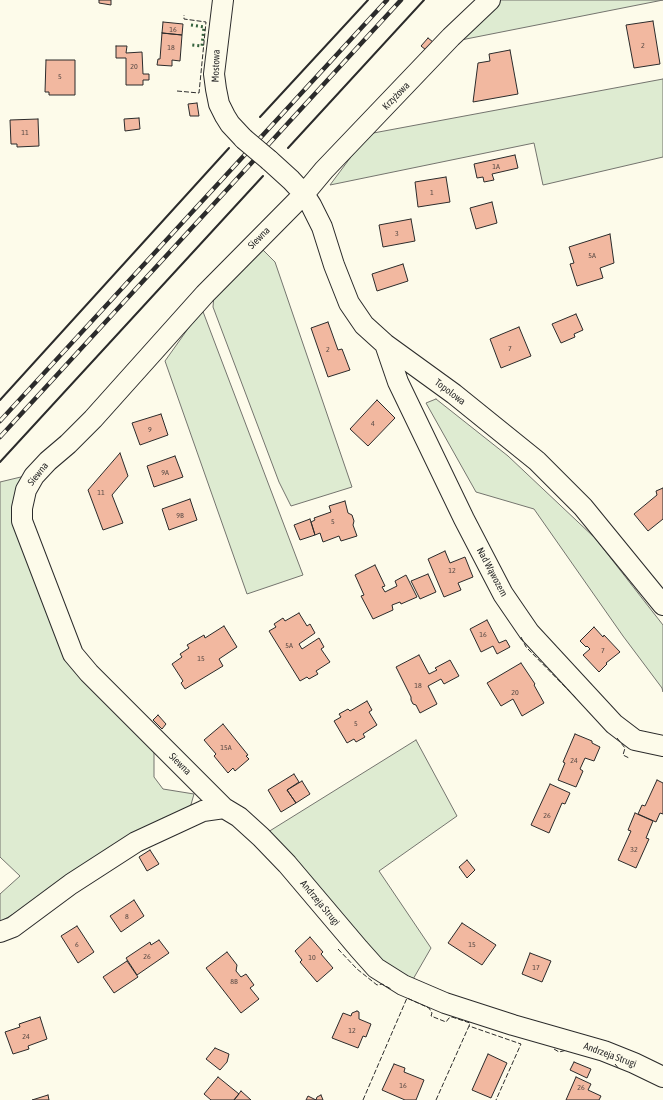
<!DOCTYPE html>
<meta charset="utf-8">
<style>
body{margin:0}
canvas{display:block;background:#fdfbea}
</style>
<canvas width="663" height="1100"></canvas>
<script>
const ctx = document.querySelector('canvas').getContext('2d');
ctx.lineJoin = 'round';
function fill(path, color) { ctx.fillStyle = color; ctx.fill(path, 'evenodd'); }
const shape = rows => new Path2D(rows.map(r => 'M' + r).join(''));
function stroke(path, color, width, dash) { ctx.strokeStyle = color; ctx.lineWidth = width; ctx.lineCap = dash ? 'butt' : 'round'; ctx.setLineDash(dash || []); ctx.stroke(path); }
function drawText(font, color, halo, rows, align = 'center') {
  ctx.font = font + ' "Asap Condensed",sans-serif'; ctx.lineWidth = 3; ctx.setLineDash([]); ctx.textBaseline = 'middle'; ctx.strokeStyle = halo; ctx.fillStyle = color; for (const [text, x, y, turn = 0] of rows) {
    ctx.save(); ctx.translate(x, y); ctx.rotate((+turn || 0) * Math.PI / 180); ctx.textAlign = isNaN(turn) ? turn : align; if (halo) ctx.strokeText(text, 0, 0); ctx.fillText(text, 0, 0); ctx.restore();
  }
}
const green = shape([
 [500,0,663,0,461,40,500,0],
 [663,79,663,157,543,185,534,143,330,185,368,134,663,79],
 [261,248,275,262,352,487,291,506,279,482,213,307,214,294,261,248],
 [202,309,303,575,247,594,165,361,202,309],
 [436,399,508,456,595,538,663,625,663,692,662,688,623,636,534,509,476,492,426,403,436,399],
 [25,476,17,492,59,637,154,751,154,777,163,789,194,794,190,808,0,922,0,894,20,876,0,857,0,482,25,476],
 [416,740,457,816,379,871,431,948,412,981,376,957,268,832,416,740]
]);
const building = shape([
 [99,0,111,0,111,5,99,3,99,0],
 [653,21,660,64,634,68,626,25,653,21],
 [163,22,183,24,182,35,162,33,163,22],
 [162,33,182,35,180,61,172,60,172,66,157,65,158,59,160,59,162,33],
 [428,38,433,42,426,50,421,46,428,38],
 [116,46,127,46,126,53,142,52,143,74,149,74,149,80,143,80,143,85,126,85,126,58,116,58,116,46],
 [510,50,518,94,473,102,478,63,490,61,489,54,510,50],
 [46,60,75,60,75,95,49,95,49,92,45,92,46,60],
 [197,103,199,116,190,116,188,104,197,103],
 [139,118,140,129,125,131,124,119,139,118],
 [38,119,39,146,17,147,17,144,11,144,10,120,38,119],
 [515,155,518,168,492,174,494,180,484,182,483,177,477,178,474,164,515,155],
 [446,177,450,202,418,207,415,182,446,177],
 [492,202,497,223,476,229,470,208,492,202],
 [411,219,415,241,383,247,379,225,411,219],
 [610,234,614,263,600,268,603,278,577,286,570,264,574,263,569,247,610,234],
 [403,264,408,281,377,291,372,274,403,264],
 [576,314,583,330,574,334,575,337,561,343,552,324,576,314],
 [328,322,338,350,342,349,350,370,328,377,311,328,328,322],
 [519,327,531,356,501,368,490,339,519,327],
 [377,400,395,418,368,446,350,429,377,400],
 [161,414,168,435,140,445,132,423,161,414],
 [120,453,128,476,112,495,123,523,103,530,88,490,120,453],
 [175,456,183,477,154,487,147,466,175,456],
 [663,488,663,519,648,531,634,514,657,495,656,491,663,488],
 [190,499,197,520,169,530,162,509,190,499],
 [345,501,348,513,352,515,354,521,353,525,357,536,341,541,339,536,323,542,320,533,315,535,311,522,315,520,314,518,331,512,329,506,345,501],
 [310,519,315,535,300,540,294,525,310,519],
 [445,551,450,563,465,557,473,577,458,583,461,590,444,597,428,559,445,551],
 [375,565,385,586,382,587,385,592,397,586,395,581,406,575,417,597,401,604,400,602,392,605,393,610,373,619,361,596,364,595,355,575,375,565],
 [428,574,436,592,420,599,411,581,428,574],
 [299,613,307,626,310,624,315,633,299,644,302,649,319,638,324,647,321,649,330,662,316,671,318,674,309,679,307,677,300,681,269,631,276,627,274,624,283,618,285,621,299,613],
 [487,620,499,643,506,640,510,647,497,654,493,646,481,652,470,629,487,620],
 [224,626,237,647,219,659,223,666,185,689,181,683,183,681,172,664,182,657,180,654,189,648,187,645,204,635,205,638,224,626],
 [594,627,603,637,604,635,620,652,606,663,607,664,599,672,583,655,590,649,587,646,586,647,580,641,594,627],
 [419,655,429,674,437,670,435,668,450,660,459,676,444,684,441,679,428,686,437,704,420,713,416,705,413,704,411,700,411,697,396,667,419,655],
 [521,663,535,684,534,685,544,703,522,716,513,699,501,706,487,683,521,663],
 [367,701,372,710,369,712,377,725,363,734,365,737,356,742,354,739,347,743,334,721,341,717,339,714,348,709,350,711,367,701],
 [158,715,166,724,162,729,153,720,158,715],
 [223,724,248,755,246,756,249,759,235,771,233,768,228,773,214,756,216,754,204,740,223,724],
 [575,734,592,741,592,743,600,747,594,761,585,758,580,769,583,771,576,787,558,780,565,763,563,762,575,734],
 [294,774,299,782,287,790,296,803,281,812,268,790,294,774],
 [657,780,663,783,663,814,660,813,656,822,638,814,642,805,645,806,657,780],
 [302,781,310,794,296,803,287,790,302,781],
 [550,784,570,793,565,804,562,803,549,833,531,825,550,784],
 [635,813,653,821,646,838,649,839,636,868,618,860,631,831,628,830,635,813],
 [150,850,159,864,147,871,139,857,150,850],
 [467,860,475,870,467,878,459,867,467,860],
 [134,900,144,916,121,932,110,916,134,900],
 [462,923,496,945,482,965,448,943,462,923],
 [77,926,94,952,78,963,61,936,77,926],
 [310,937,323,952,321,954,333,968,317,982,300,962,302,960,295,951,310,937],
 [159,940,169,953,137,975,126,958,150,942,151,945,159,940],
 [227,952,237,965,236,971,241,977,246,974,254,985,250,988,259,999,241,1013,206,968,227,952],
 [530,953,551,961,542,982,522,974,530,953],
 [127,961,138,977,114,993,103,977,127,961],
 [357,1011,359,1012,359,1019,371,1024,366,1037,363,1036,358,1048,332,1038,343,1013,351,1016,352,1013,357,1011],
 [40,1017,47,1039,28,1046,29,1049,13,1054,5,1032,20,1027,19,1024,40,1017],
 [215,1048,229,1054,227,1062,220,1070,206,1059,215,1048],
 [488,1054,507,1063,491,1098,472,1090,488,1054],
 [574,1062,591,1069,587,1078,570,1070,574,1062],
 [394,1064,405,1068,404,1072,424,1080,416,1100,405,1100,382,1090,394,1064],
 [218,1077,239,1094,234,1100,211,1100,204,1094,218,1077],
 [576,1077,591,1084,588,1090,601,1096,599,1100,566,1100,576,1077],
 [241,1091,251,1100,234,1100,241,1091],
 [48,1095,49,1100,32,1100,48,1095],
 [321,1095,323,1100,306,1100,308,1096,316,1100,317,1097,321,1095]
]);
const minor = shape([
 [223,0,214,74,216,89,219,104,225,116,230,124,244,139],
 [490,0,451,37,324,170,304,194,205,294,93,419,68,444,48,461,34,476,26,490,22,508,22,521,73,654,89,673,224,808,239,817,261,837,287,864,359,949,376,968,403,985,445,1003,513,1025,604,1051,634,1063,663,1077],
 [269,160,291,180,304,194,311,205,322,227,334,265,349,303,364,325,385,344,454,394,537,461,583,507,663,605],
 [385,344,398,382,464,519,503,594,529,632,614,724,635,740,663,746],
 [0,932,13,927,71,884,136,842,203,811,224,808]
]);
const rail = shape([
 [0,421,387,0],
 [0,437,401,0]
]);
const minorBridge = shape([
 [244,139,269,160]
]);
const hedge = shape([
 [191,25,204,27,202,46,192,45]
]);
const fence = shape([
 [177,91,199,93,206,22,184,19,184,15],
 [521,637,526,647,577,699],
 [617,738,625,748,623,755,629,758],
 [338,949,357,969,377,985,382,984,391,989],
 [554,1049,559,1052,567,1050],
 [615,1064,619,1069],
 [363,1100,407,998,429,1008,432,1013,431,1016,446,1022,449,1018,452,1017,470,1023,469,1026],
 [436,1100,469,1026,521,1044,496,1100]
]);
const wall = shape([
 [260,117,368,0],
 [288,148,424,0],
 [0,400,229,148],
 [0,462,263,176]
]);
const numberNames = [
 ["16",173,29],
 ["2",643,45],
 ["18",171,47],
 ["20",134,66],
 ["5",60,76],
 ["11",25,132],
 ["1A",496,166],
 ["1",432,192],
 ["3",397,233],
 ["5A",592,255],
 ["7",510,348],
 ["2",328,349],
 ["4",373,423],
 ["9",150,429],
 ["9A",165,472],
 ["11",101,492],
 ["9B",180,515],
 ["5",333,521],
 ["12",452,570],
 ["16",483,634],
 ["5A",289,645],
 ["7",603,650],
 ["15",201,658],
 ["18",418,685],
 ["20",515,692],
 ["5",356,723],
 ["15A",226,747],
 ["24",574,760],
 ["26",547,815],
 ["32",634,849],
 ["8",127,916],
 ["6",77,944],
 ["15",472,944],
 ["26",147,956],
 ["10",312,957],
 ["17",536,967],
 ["8B",234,981],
 ["12",352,1030],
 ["24",26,1036],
 ["16",403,1085],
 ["26",581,1087]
];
const streetNames = [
 ["Mostowa",216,66,-88],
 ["Krzyżowa",396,96,-46],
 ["Siewna",259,238,-45],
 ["Topolowa",450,392,37],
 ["Siewna",38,474,-51],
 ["Nad Wąwozem",492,572,62],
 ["Siewna",180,764,45],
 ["Andrzeja Strugi",320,903,50],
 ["Andrzeja Strugi",610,1055,20]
];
fill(green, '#deebd1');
stroke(green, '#74746e', 1);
fill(building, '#f2b8a0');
stroke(building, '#2b2b2b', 1);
stroke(minor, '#2b2b2b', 22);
stroke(minor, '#fdfbea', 20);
stroke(rail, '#2b2b2b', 4.5);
stroke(rail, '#fdfbea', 3, [9]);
stroke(minorBridge, '#2b2b2b', 22, []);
stroke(minorBridge, '#fdfbea', 20);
stroke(hedge, '#34623c', 3, [2, 3]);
stroke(fence, '#2b2b2b', 1, [5, 2]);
stroke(wall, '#2b2b2b', 2);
drawText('8px', '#5d4e48', null, numberNames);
drawText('10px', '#2b2b2b', '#fdfbea', streetNames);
</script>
